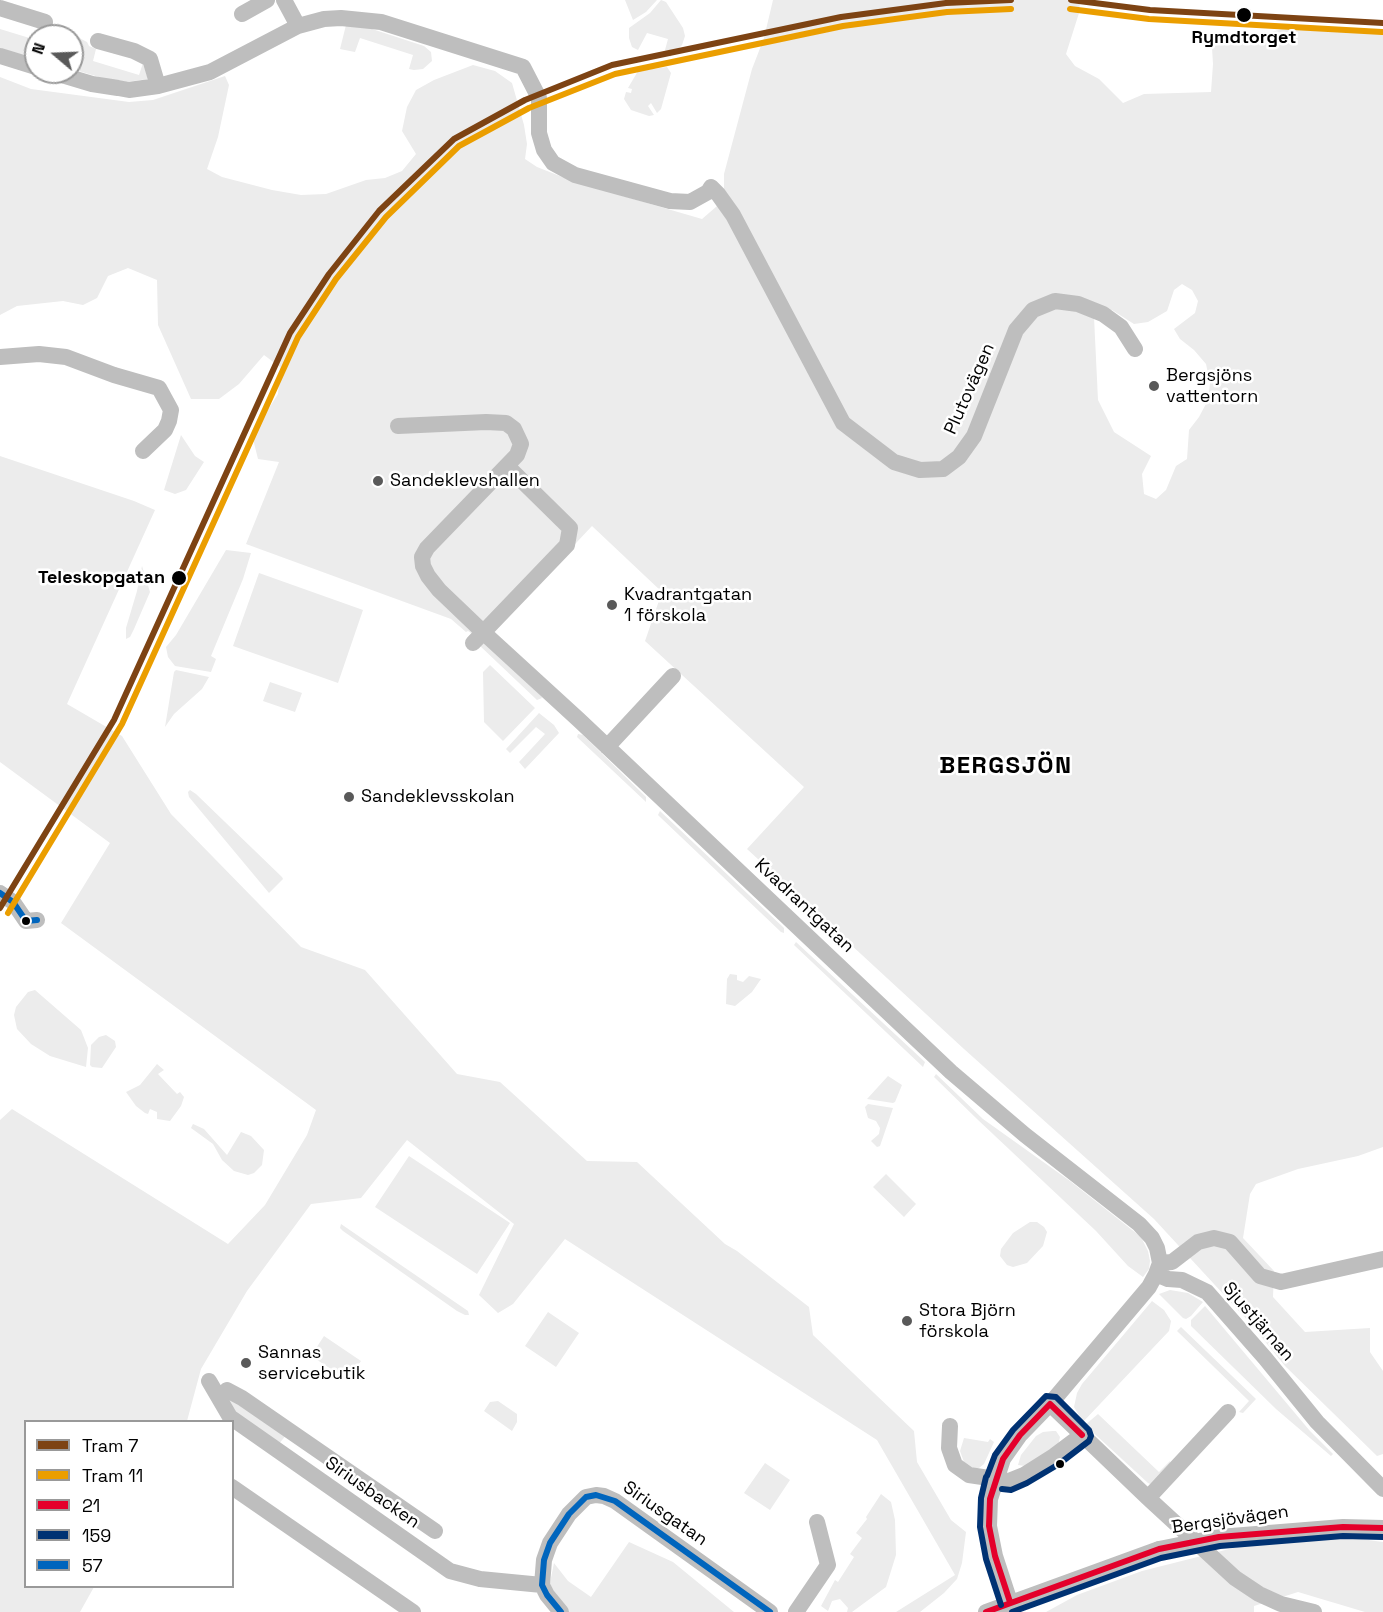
<!DOCTYPE html>
<meta charset="utf-8">
<style>
body{margin:0}
#map{position:relative;width:1383px;height:1612px;overflow:hidden;background:#fff;font-family:"Space Grotesk",sans-serif}
canvas{display:block}
.legend{position:absolute;left:24px;top:1420px;width:210px;height:168px;box-sizing:border-box;background:#fff;border:2px solid #999;margin:0;padding:8px 10px;list-style:none;font-size:18px;color:#000}
.legend li{display:flex;align-items:center;gap:12px;height:30px}
.legend b{width:30px;border:2px solid #999}
.north{position:absolute;left:24px;top:24px;width:60px;height:60px;box-sizing:border-box;background:#fff;border:2px solid #999;border-radius:50%;rotate:289deg;font-size:16px;font-weight:700;line-height:24px;text-align:center;color:#000}
.north::after{content:'';display:block;margin:auto;width:21px;height:27px;background:#595959;clip-path:polygon(50% 0,100% 100%,50% 72%,0 100%)}
</style>
<div id="map">
<canvas width="1383" height="1612"></canvas>
<ul class="legend">
<li><b style="height:8px;background:#7d4313"></b>Tram 7</li>
<li><b style="height:8px;background:#eb9e00"></b>Tram 11</li>
<li><b style="height:8px;background:#e4002b"></b>21</li>
<li><b style="height:8px;background:#003273"></b>159</li>
<li><b style="height:8px;background:#0065bd"></b>57</li>
</ul>
<div class="north">N</div>
</div>
<script>
const ctx = document.querySelector('canvas').getContext('2d');
ctx.lineJoin = 'round';
function fill(path, color) { ctx.fillStyle = color; ctx.fill(path, 'evenodd'); }
const shape = rows => new Path2D(rows.map(r => 'M' + r).join(''));
function stroke(path, color, width, dash) { ctx.strokeStyle = color; ctx.lineWidth = width; ctx.lineCap = dash ? 'butt' : 'round'; ctx.setLineDash(dash || []); ctx.stroke(path); }
function drawText(font, color, halo, rows, align = 'center') {
  ctx.font = font + ' "Space Grotesk",sans-serif'; ctx.lineWidth = 5; ctx.setLineDash([]); ctx.textBaseline = 'middle'; ctx.strokeStyle = halo; ctx.fillStyle = color; for (const [text, x, y, turn = 0] of rows) {
    ctx.save(); ctx.translate(x, y); ctx.rotate((+turn || 0) * Math.PI / 180); ctx.textAlign = isNaN(turn) ? turn : align; if (halo) ctx.strokeText(text, 0, 0); ctx.fillText(text, 0, 0); ctx.restore();
  }
}
const green = shape([
 [625,0,657,0,646,12,633,20],
 [661,0,666,2,683,28,685,36,682,45,670,57,665,50,668,39,647,33,638,50,632,47,629,38,629,28,650,13],
 [773,0,1080,0,1079,13,1066,54,1075,66,1099,79,1123,103,1144,94,1211,92,1213,64,1211,32,1265,34,1295,25,1310,25,1336,29,1383,32,1383,1147,1358,1156,1298,1169,1256,1184,1250,1194,1243,1238,1274,1271,1273,1297,1305,1332,1370,1328,1370,1352,1383,1371,1383,1454,1377,1456,1285,1366,1250,1323,1154,1219,964,1049,747,849,804,787,645,641,662,592,592,526,484,641,541,696,542,698,537,700,479,645,481,640,468,631,466,632,451,619,246,544,279,462,258,459,252,435,278,394,280,367,264,355,239,384,219,399,191,399,158,325,157,280,128,268,108,276,97,298,83,305,63,301,17,306,0,315,0,77,31,89,129,102,153,100,225,76,229,85,218,137,207,169,222,177,272,190,301,195,326,194,366,180,385,178,402,171,416,154,402,131,407,107,416,90,434,80,473,65,495,71,512,83,524,125,527,144,525,159,537,167,575,182,702,219,724,200,724,174,752,69,764,38],
 [1182,284,1192,290,1198,301,1195,313,1174,329,1180,339,1194,350,1206,364,1210,383,1208,400,1199,417,1189,430,1187,459,1176,466,1166,490,1156,499,1144,494,1142,474,1151,456,1114,432,1098,400,1094,317,1112,310,1134,324,1148,322,1167,311,1174,290],
 [346,25,369,28,424,46,431,52,432,61,423,69,414,70,409,69,413,55,360,38,355,52,340,49],
 [60,28,87,42,89,46,96,49,93,61,139,75,143,63,148,79,126,82,109,80,72,69,72,36,58,36],
 [0,29,36,40,36,59,0,48],
 [667,67,671,73,661,109,657,113,651,103,648,106,654,115,649,116,631,110,624,99,626,92,631,93,632,89,628,88,638,71],
 [181,435,195,456,204,462,186,490,175,494,164,490],
 [0,456,134,501,155,510,67,704,122,736,171,814,301,947,365,970,457,1074,500,1082,587,1161,637,1162,725,1244,737,1251,809,1307,813,1335,914,1431,917,1462,951,1520,966,1532,962,1563,957,1579,944,1593,920,1612,896,1612,955,1575,877,1440,565,1239,513,1304,498,1313,479,1295,514,1224,407,1140,361,1198,311,1204,247,1291,201,1369,187,1421,26,1422,26,1586,94,1587,80,1612,0,1612,0,1120,12,1109,228,1244,265,1205,307,1135,316,1110,61,923,110,843,0,762],
 [226,550,251,553,243,579,211,656,216,659,211,672,175,666,168,657,166,647,176,635],
 [142,566,150,592,134,629,130,637,126,639,126,628,137,591],
 [259,573,363,610,338,683,233,646],
 [490,665,535,708,503,741,484,722,483,672],
 [176,670,209,677,202,689,174,714,165,727,174,672],
 [270,682,302,693,295,712,263,701],
 [539,713,554,725,559,733,525,769,519,762,545,734,536,727,510,753,506,749],
 [578,734,583,735,646,797,646,802,577,737],
 [190,790,196,794,282,877,283,879,269,893,189,797,188,792],
 [660,811,784,928,784,933,781,932,660,817,658,815],
 [796,942,925,1062,923,1067,794,945],
 [730,974,737,975,737,980,743,982,749,976,761,979,752,992,735,1006,726,1004,727,979],
 [35,990,81,1030,88,1048,86,1067,50,1056,31,1044,17,1029,14,1015,16,1007,28,992],
 [106,1035,115,1041,116,1047,102,1068,92,1067,90,1065,91,1045,99,1037],
 [157,1064,164,1070,158,1074,177,1094,180,1092,184,1097,181,1106,170,1121,157,1119,157,1112,150,1109,148,1114,145,1113,136,1106,126,1092,140,1085],
 [936,1074,983,1119,1070,1181,1141,1237,1148,1251,1150,1261,1149,1269,1143,1277,1128,1266,1096,1231,977,1119,934,1077],
 [888,1076,902,1085,895,1102,893,1103,867,1099],
 [868,1104,893,1108,880,1146,877,1147,871,1141,879,1134,880,1128,876,1121,868,1118,865,1107],
 [193,1124,204,1129,227,1155,241,1132,251,1136,264,1150,262,1165,254,1173,248,1175,234,1171,222,1160,213,1144,191,1128],
 [409,1156,510,1223,477,1274,375,1207],
 [886,1174,916,1204,904,1217,873,1187],
 [1030,1222,1037,1222,1044,1227,1047,1232,1043,1246,1027,1263,1013,1267,1007,1265,1000,1256,1001,1249,1013,1233],
 [341,1224,468,1311,469,1315,465,1315,457,1311,343,1231,340,1228],
 [1170,1290,1188,1293,1203,1302,1191,1316,1186,1319,1183,1318,1159,1294],
 [1152,1301,1164,1310,1171,1321,1169,1331,1083,1422,1074,1407,1077,1393,1082,1384],
 [1205,1306,1310,1431,1333,1454,1331,1456,1276,1409,1191,1326,1191,1320],
 [548,1312,579,1333,556,1367,525,1346],
 [1181,1327,1256,1399,1243,1413,1239,1412,1249,1401,1177,1331],
 [324,1336,361,1361,348,1380,311,1356],
 [224,1394,287,1434,278,1445,240,1418],
 [498,1401,517,1414,517,1422,512,1431,484,1411,490,1402],
 [1098,1414,1159,1472,1170,1461,1171,1465,1150,1484,1148,1483,1085,1425],
 [1053,1431,1056,1431,1060,1437,1058,1446,1025,1466,1018,1465,1021,1455,1036,1436,1043,1432],
 [964,1438,988,1442,990,1439,994,1442,984,1464,979,1468,972,1469,964,1462,960,1451],
 [765,1463,790,1480,770,1510,744,1493],
 [881,1494,891,1502,895,1520,896,1555,886,1587,852,1612,847,1612,848,1608,840,1599,832,1601,828,1611,821,1606,835,1580,838,1582,854,1557,850,1554,862,1538,856,1533,867,1519,866,1517],
 [1324,1534,1383,1542,1383,1612,1365,1612,1298,1592,1254,1606,1254,1612,1046,1612,1077,1595,1142,1571,1257,1542],
 [629,1542,673,1562,734,1612,567,1612,559,1603,550,1583,554,1563,568,1581,591,1597]
]);
const minor = shape([
 [284,0,298,26],
 [0,8,45,22],
 [242,14,267,0],
 [98,41,134,51,150,59,158,86],
 [0,56,36,67],
 [52,72,92,84,118,88,129,90,158,86,210,72,298,26,324,19,341,18,381,22,523,67,539,98,539,133,544,150,553,163,575,175,670,201,690,202,708,192,711,187,718,194,733,215,843,423,894,462,920,470,943,469,959,457,974,436,1016,330,1033,310,1055,301,1078,304,1103,314,1121,327,1135,349],
 [0,357,39,354,66,357,114,375,159,388,171,410,169,421,165,430,143,451],
 [398,426,486,422,506,423,514,429,521,444,517,455,427,548,422,557,423,566,428,576,439,590,484,633,579,720,951,1072,1025,1135,1139,1224,1152,1238,1157,1248,1160,1263,1156,1274],
 [473,643,567,545,570,528,507,466],
 [607,747,673,676],
 [0,893,13,902,26,921,37,920],
 [1160,1263,1172,1262,1198,1242,1214,1238,1230,1242,1260,1276,1281,1282,1383,1259],
 [209,1381,230,1417,450,1571,480,1579,542,1585],
 [220,1399,227,1390,242,1398,435,1531],
 [1050,1404,1149,1287,1156,1274,1168,1279,1182,1280,1207,1292,1265,1358,1317,1422,1383,1489],
 [950,1426,949,1448,955,1465,969,1475,1009,1481,1024,1475,1054,1456,1082,1435],
 [232,1487,413,1612],
 [1148,1498,1228,1412],
 [1219,1537,1343,1527,1383,1528],
 [1010,1602,995,1556,989,1526,990,1499,1003,1459,1020,1435,1050,1404,1148,1498,1235,1578,1259,1594,1281,1604,1314,1612],
 [561,1612,547,1595,542,1585,544,1560,550,1543,569,1514,586,1497,596,1495,604,1496,615,1501,770,1612],
 [796,1612,828,1565,817,1522],
 [986,1612,1159,1549]
]);
const minorBridge = shape([
 [1159,1549,1219,1537]
]);
const bus1 = shape([
 [1010,1602,995,1556,989,1526,990,1499,1003,1459,1020,1435,1050,1404,1082,1435],
 [986,1612,1159,1549,1219,1537,1343,1527,1383,1528]
]);
const bus2 = shape([
 [987,1476,995,1455,1013,1430,1046,1396,1056,1397,1089,1430,1091,1436,1089,1441,1059,1464,1027,1483,1011,1490,1002,1489],
 [986,1477,981,1498,980,1527,986,1559,1001,1605],
 [1012,1612,1161,1558,1220,1546,1343,1536,1383,1537]
]);
const bus3 = shape([
 [0,893,13,902,26,921,37,920],
 [561,1612,547,1595,542,1585,544,1560,550,1543,569,1514,586,1497,596,1495,615,1501,770,1612]
]);
const tram1 = shape([
 [1071,0,1150,10,1383,23],
 [0,908,114,720,290,333,329,274,379,211,454,139,525,100,612,65,841,17,946,3,1011,0]
]);
const tram2 = shape([
 [1070,9,1149,19,1382,32],
 [8,913,122,724,298,337,336,279,386,217,459,146,529,108,615,74,843,26,947,12,1011,9]
]);
const markers = [
 [1244,15,8,"#000"],
 [1154,386,6,"#595959"],
 [378,481,6,"#595959"],
 [179,578,8,"#000"],
 [612,605,6,"#595959"],
 [349,797,6,"#595959"],
 [26,921,5,"#000"],
 [907,1321,6,"#595959"],
 [246,1363,6,"#595959"],
 [1060,1464,5,"#000"]
];
const stopNames = [
 ["Rymdtorget",1244,38],
 ["Teleskopgatan",165,578,"right"]
];
const poiNames = [
 ["Bergsjöns",1166,376],
 ["vattentorn",1166,397],
 ["Sandeklevshallen",390,481],
 ["Kvadrantgatan",624,595],
 ["1 förskola",624,616],
 ["Sandeklevsskolan",361,797],
 ["Stora Björn",919,1311],
 ["förskola",919,1332],
 ["Sannas",258,1353],
 ["servicebutik",258,1374]
];
const streetNames = [
 ["Plutovägen",970,389,-66],
 ["Kvadrantgatan",804,906,43],
 ["Sjustjärnan",1258,1322,49],
 ["Siriusbacken",372,1493,35],
 ["Siriusgatan",665,1514,35],
 ["Bergsjövägen",1230,1520,-8]
];
const districtNames = [
 ["BERGSJÖN",1006,766]
];
fill(green, '#ececec');
stroke(minor, '#bebebe', 16);
stroke(minorBridge, '#bebebe', 16);
stroke(bus1, '#e4002b', 6);
stroke(bus2, '#003273', 6);
stroke(bus3, '#0065bd', 6);
stroke(tram1, '#7d4313', 6);
stroke(tram2, '#eb9e00', 6);
for (const [x, y, r, color] of markers) { const dot = new Path2D(); dot.arc(x, y, r, 0, 2 * Math.PI); ctx.fillStyle = color; ctx.fill(dot); stroke(dot, '#fff', 2); }
drawText('bold 18px', '#000', '#fff', stopNames);
drawText('18px', '#000', '#fff', poiNames, 'left');
drawText('18px', '#000', '#fff', streetNames);
ctx.letterSpacing = '1.5px';
drawText('bold 24px', '#000', '#fff', districtNames);
ctx.letterSpacing = '0px';
</script>
